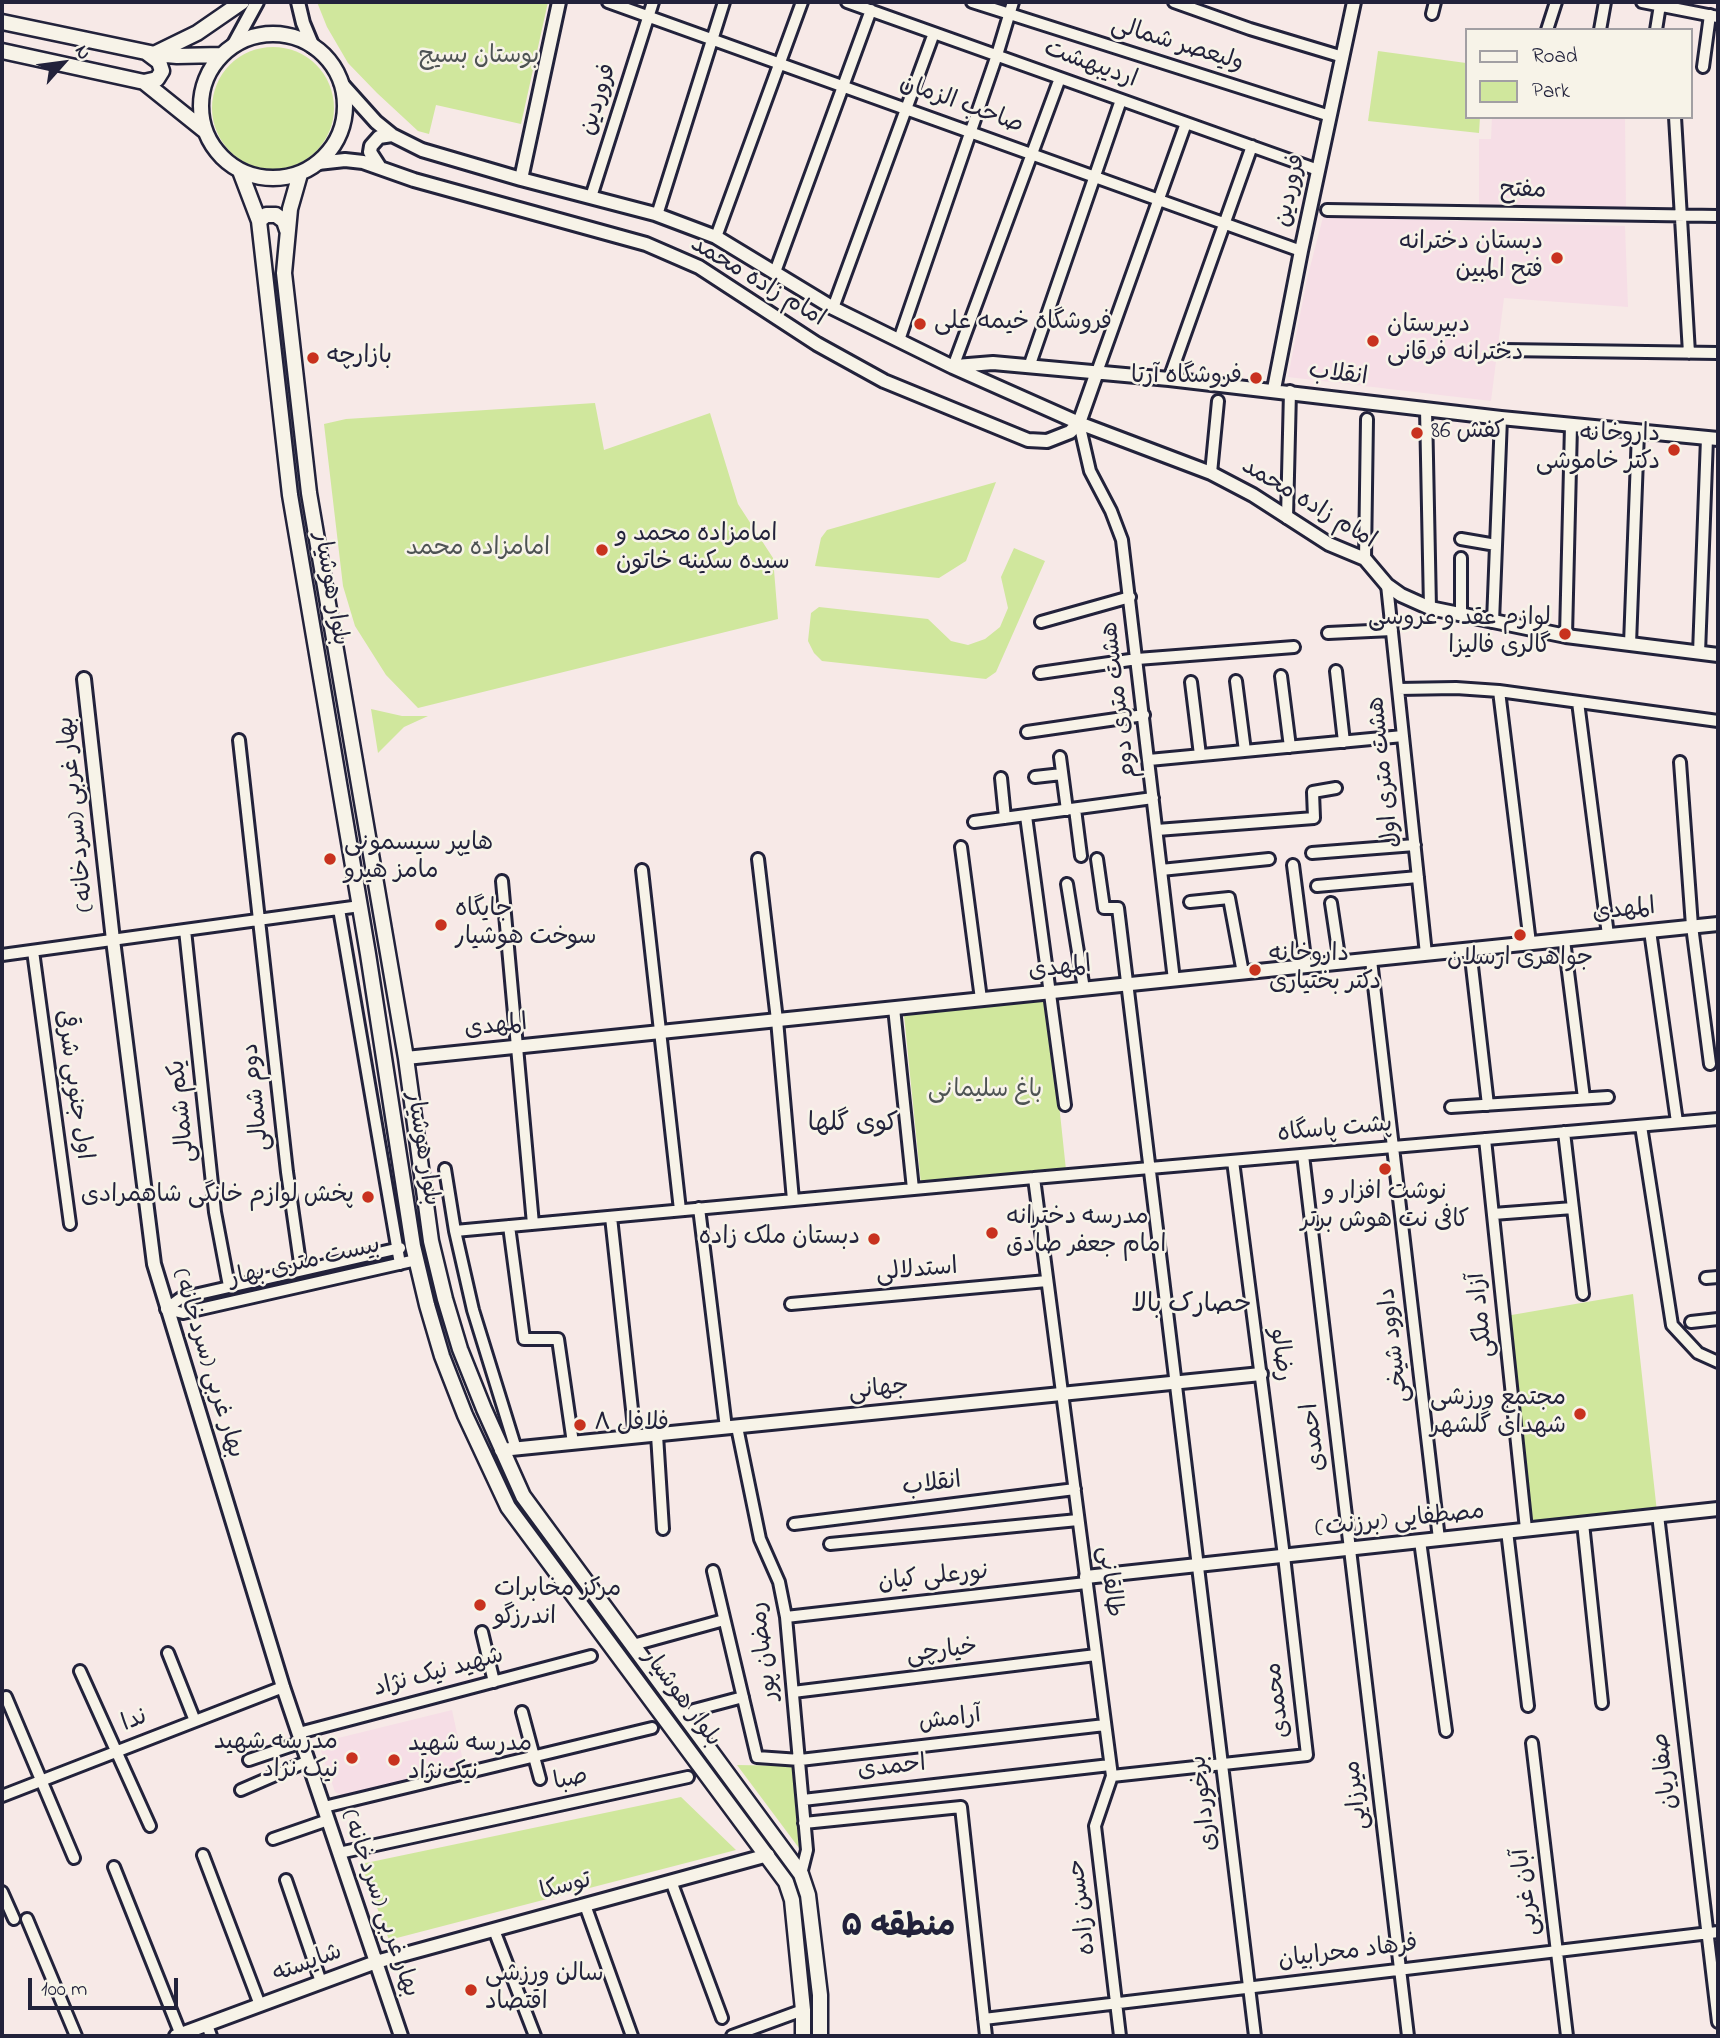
<!DOCTYPE html>
<meta charset="utf-8">
<style>
body{margin:0}
#map{position:relative;width:1720px;height:2038px;overflow:hidden;background:#f7e9e7;font-family:"Indie Flower",sans-serif}
canvas{display:block}
.frame{position:absolute;inset:0;border:4px solid #22223b;pointer-events:none}
.legend{position:absolute;left:1465px;top:28px;width:228px;height:91px;box-sizing:border-box;background:#f7f3e8;border:2px solid #a29fa3;margin:0;padding:9px 12px;list-style:none;font-size:21px;color:#22223b}
.legend li{display:flex;align-items:center;gap:14px;height:35px}
.legend b{width:35px;border:2px solid #a29fa3}
.north{position:absolute;left:28px;top:28px;width:70px;height:70px;-webkit-text-stroke:5px #f7f3e8;paint-order:stroke;rotate:62deg;font-size:19px;font-weight:700;line-height:28px;text-align:center;color:#22223b}
.north::after{content:'';display:block;margin:auto;width:24px;height:32px;background:#22223b;clip-path:polygon(50% 0,100% 100%,50% 72%,0 100%)}
.scale{position:absolute;left:28px;top:1978px;width:150px;height:32px;box-sizing:border-box;border:4px solid #22223b;border-top:0;padding-left:9px;font-size:21px;line-height:24px;white-space:nowrap;color:#22223b;-webkit-text-stroke:5px #f7f3e8;paint-order:stroke}
</style>
<div id="map">
<canvas width="1720" height="2038"></canvas>
<div class="frame"></div>
<ul class="legend">
<li><b style="height:9px;background:#f7f3e8"></b>Road</li>
<li><b style="height:19px;background:#d0e79d"></b>Park</li>
</ul>
<div class="north">N</div>
<div class="scale">100 m</div>
</div>
<script>
const ctx = document.querySelector('canvas').getContext('2d');
ctx.lineJoin = 'round';
function fill(path, color) { ctx.fillStyle = color; ctx.fill(path, 'evenodd'); }
const shape = rows => new Path2D(rows.map(r => 'M' + r).join(''));
function stroke(path, color, width, dash) { ctx.strokeStyle = color; ctx.lineWidth = width; ctx.lineCap = dash ? 'butt' : 'round'; ctx.setLineDash(dash || []); ctx.stroke(path); }
function drawText(font, color, halo, rows, align = 'center') {
  ctx.font = font + ' "Indie Flower","Playpen Sans Arabic",sans-serif'; ctx.lineWidth = 5; ctx.setLineDash([]); ctx.textBaseline = 'middle'; ctx.strokeStyle = halo; ctx.fillStyle = color; for (const [text, x, y, turn = 0] of rows) {
    ctx.save(); ctx.translate(x, y); ctx.rotate((+turn || 0) * Math.PI / 180); ctx.textAlign = isNaN(turn) ? turn : align; if (halo) ctx.strokeText(text, 0, 0); ctx.fillText(text, 0, 0); ctx.restore();
  }
}
const built = shape([
 [1492,117,1625,117,1626,211,1479,205,1479,139,1491,139],
 [1323,217,1625,226,1628,307,1504,298,1491,401,1288,377,1307,279],
 [452,1710,465,1770,349,1799,335,1792,321,1751,326,1741]
]);
const green = shape([
 [317,2,548,2,521,124,436,105,429,134,418,131,377,93,348,63,327,27],
 '212 108a61 61 0 1 1 122 0a61 61 0 1 1-122 0Z',
 [1378,51,1466,63,1466,117,1480,117,1479,133,1368,121],
 [595,403,604,450,710,413,738,504,773,558,778,619,418,708,386,675,355,626,343,586,324,424,346,419],
 [996,482,966,561,939,578,815,566,821,538,827,530],
 [1014,548,1045,561,996,672,986,679,822,661,814,653,808,641,811,613,819,607,928,619,951,641,968,645,985,639,1000,627,1008,608,1001,577],
 [371,709,402,716,428,716,404,727,378,753],
 [1048,1000,1066,1170,921,1184,904,1015],
 [1633,1294,1657,1512,1529,1526,1500,1317],
 [737,1765,792,1766,799,1848],
 [681,1797,736,1850,389,1940,361,1864]
]);
const minor = shape([
 [608,2,1301,251],
 [847,2,1318,170],
 [972,2,1330,116],
 [1174,2,1250,29,1343,57],
 [1642,2,1718,17],
 [1432,14,1435,2],
 [1547,30,1556,2],
 [1600,30,1605,2],
 [1656,30,1660,5],
 [1703,67,1710,15],
 [1675,117,1689,353],
 [591,197,653,2],
 [1327,210,1718,216],
 [657,215,724,2],
 [716,237,802,2],
 [775,272,871,10],
 [833,308,934,33],
 [899,340,997,55,1013,2],
 [1503,350,1718,353],
 [953,367,1060,78],
 [1029,367,1121,100],
 [1097,372,1186,123],
 [1169,379,1252,146],
 [1426,409,1430,608],
 [1079,423,1090,471,1111,511,1122,540,1174,980],
 [1211,473,1218,401],
 [1287,518,1290,391],
 [1461,539,1496,545],
 [1365,559,1367,419],
 [1387,585,1426,954],
 [1461,615,1461,558],
 [1041,622,1130,597],
 [1493,622,1501,418],
 [1328,633,1392,630],
 [1566,636,1571,425],
 [1630,644,1638,432],
 [1699,653,1707,438],
 [1336,671,1344,742],
 [1040,673,1137,659,1294,647],
 [1281,676,1290,747],
 [1236,681,1245,751],
 [1191,682,1200,755],
 [1398,689,1456,688,1499,691,1718,721],
 [1499,691,1530,943],
 [1578,702,1608,935],
 [1027,732,1144,715],
 [239,740,287,1172,301,1270],
 [1060,757,1067,810],
 [1149,760,1403,736],
 [1680,762,1692,926,1710,1064],
 [1035,777,1062,774],
 [1001,778,1005,818],
 [1075,809,1081,856],
 [1026,816,1065,1105],
 [974,822,1153,798],
 [1157,830,1314,818,1313,792,1336,788],
 [961,847,981,999],
 [1312,853,1415,845],
 [758,859,777,1020,793,1200],
 [1097,859,1104,908,1118,908,1255,2036],
 [1293,865,1306,966],
 [642,870,680,1210],
 [1161,870,1269,859],
 [502,881,533,1224],
 [1067,884,1084,989],
 [1317,886,1418,877],
 [1190,902,1229,898,1243,973],
 [1331,903,1340,963],
 [339,909,400,1264],
 [185,930,215,1212,229,1286],
 [1650,931,1677,1122],
 [1564,940,1584,1098],
 [1470,949,1488,1105],
 [33,951,70,1224],
 [2,955,360,906],
 [1371,960,1439,1539],
 [894,1008,913,1189],
 [1451,1107,1608,1097],
 [1641,1126,1672,1325,1698,1353,1718,1362],
 [1564,1132,1583,1294],
 [1485,1139,1526,1529],
 [1303,1155,1408,2036],
 [445,1169,455,1231,473,1310,516,1449],
 [1034,1178,1112,1776,1095,1826,1120,2036],
 [699,1208,726,1428],
 [1493,1214,1573,1208],
 [611,1217,635,1437],
 [509,1226,524,1339,558,1339,573,1443],
 [455,1231,1034,1178,1718,1119],
 [1706,1278,1718,1277],
 [791,1304,1047,1281],
 [166,1309,181,1298,400,1248],
 [166,1309,183,1313,416,1260],
 [1691,1322,1718,1319],
 [737,1427,760,1539,779,1582,786,1617,807,1850,801,1874],
 [657,1435,663,1529],
 [1658,1515,1718,2022],
 [1583,1523,1602,1703],
 [794,1524,1075,1489],
 [1507,1531,1528,1706],
 [1420,1541,1446,1731],
 [830,1544,1078,1520],
 [713,1571,757,1757,800,1760,1105,1725],
 [786,1617,1086,1583],
 [482,1632,494,1682],
 [633,1645,724,1620],
 [168,1653,195,1721],
 [80,1671,150,1826],
 [793,1692,1096,1655],
 [6,1697,74,1858],
 [694,1710,743,1697],
 [522,1712,540,1779],
 [299,1733,591,1656],
 [1532,1743,1567,2036],
 [249,1760,302,1742],
 [1112,1776,1307,1755,1284,1556,1233,1161],
 [241,1790,308,1761],
 [2,1796,283,1687],
 [803,1800,1110,1765],
 [324,1807,652,1728],
 [804,1823,961,1807,986,2036],
 [273,1839,328,1820],
 [339,1853,688,1777],
 [203,1855,260,2005],
 [114,1867,181,2035],
 [286,1880,321,1982],
 [671,1881,722,2018],
 [2,1892,14,1919],
 [585,1905,632,2036],
 [27,1919,76,2036],
 [494,1930,535,2036],
 [984,2019,1718,1932],
 [207,2025,211,2036],
 [732,2036,803,2010]
]);
const tertiary = shape([
 [298,2,303,23,313,47],
 [233,46,257,2],
 [341,83,376,122,392,135,422,150,521,179,655,214,716,237,833,308,953,367,1079,423,1211,473,1253,495,1329,544,1365,559,1387,585,1401,595,1430,608,1566,636,1718,655],
 [318,163,345,160,363,162,414,180,646,244,699,267,817,344,884,381,1028,440,1047,441,1070,432,1079,423,1097,372],
 [379,166,370,152,371,146,379,137,392,135],
 [521,179,559,2],
 [956,366,993,363,1169,379,1501,418,1718,439],
 [1274,389,1301,251,1354,2],
 [84,679,113,940,154,1264,283,1687,401,2036],
 [406,1058,1718,924],
 [501,1450,1261,1374],
 [1086,1577,1718,1509],
 [176,2036,376,1962,768,1855]
]);
const secondary = shape([
 [2,22,155,54,177,56,222,55],
 '201 106a72 72 0 1 1 144 0a72 72 0 1 1-144 0Z',
 [2,51,144,82,205,131],
 [156,53,197,33,242,2],
 [144,82,157,79,162,71,159,62,147,53],
 [240,171,259,221,290,495,368,954,413,1246,427,1305,442,1356,465,1415,508,1507,786,1882,792,1900,803,2010,803,2036],
 [300,174,290,209,284,273,309,493,406,1058,431,1241,445,1299,460,1349,484,1409,523,1496,801,1874,808,1895,820,1995,820,2036],
 [259,221,266,215,276,215,284,221,287,230]
]);
const markers = [
 [1557,258,7,"#c8321e"],
 [920,324,7,"#c8321e"],
 [1373,341,7,"#c8321e"],
 [313,358,7,"#c8321e"],
 [1256,378,7,"#c8321e"],
 [1417,433,7,"#c8321e"],
 [1674,450,7,"#c8321e"],
 [602,550,7,"#c8321e"],
 [1565,634,7,"#c8321e"],
 [330,859,7,"#c8321e"],
 [441,925,7,"#c8321e"],
 [1520,935,7,"#c8321e"],
 [1255,970,7,"#c8321e"],
 [1385,1169,7,"#c8321e"],
 [368,1197,7,"#c8321e"],
 [992,1233,7,"#c8321e"],
 [874,1239,7,"#c8321e"],
 [1580,1414,7,"#c8321e"],
 [580,1425,7,"#c8321e"],
 [480,1605,7,"#c8321e"],
 [352,1758,7,"#c8321e"],
 [394,1760,7,"#c8321e"],
 [471,1990,7,"#c8321e"]
];
const streetNames = [
 ["ولیعصر شمالی",1177,46,17],
 ["اردیبهشت",1090,66,20],
 ["فروردین",600,100,-72],
 ["صاحب الزمان",961,106,20],
 ["فروردین",1292,191,-78],
 ["مفتح",1523,192,1],
 ["امام زاده محمد",757,283,31],
 ["انقلاب",1338,376,7],
 ["امام زاده محمد",1308,505,31],
 ["بلوار هوشیار",329,589,80],
 ["هشت متری دوم",1121,700,-97],
 ["هشت متری اول",1386,772,-96],
 ["بهار غربی (سردخانه)",78,814,-96],
 ["المهدی",1624,912,-6],
 ["المهدی",1060,970,-6],
 ["المهدی",496,1028,-6],
 ["اول جنوبی شرقی",72,1085,82],
 ["دوم شمالی",258,1097,-96],
 ["یکم شمالی",184,1111,-96],
 ["پشت پاسگاه",1335,1131,-5],
 ["بلوار هوشیار",421,1149,81],
 ["بیست متری بهار",305,1264,-13],
 ["استدلالی",917,1272,-5],
 ["آزاد ملکی",1483,1315,-96],
 ["داوود شیخی",1396,1345,-97],
 ["رضالو",1279,1355,83],
 ["بهار غربی (سردخانه)",206,1364,73],
 ["جهانی",879,1391,-6],
 ["احمدی",1316,1437,-97],
 ["انقلاب",932,1486,-7],
 ["مصطفایی (برزنت)",1400,1522,-6],
 ["نورعلی کیان",934,1579,-6],
 ["طالقانی",1108,1582,83],
 ["رمضان پور",766,1651,-97],
 ["خیارچی",942,1653,-7],
 ["شهید نیک نژاد",439,1674,-15],
 ["بلوار هوشیار",680,1699,53],
 ["محمدی",1280,1700,-97],
 ["آرامش",950,1721,-7],
 ["ندا",135,1722,-21],
 ["احمدی",892,1769,-6],
 ["صفاریان",1667,1771,-97],
 ["صبا",571,1781,-12],
 ["میرزایی",1358,1795,-97],
 ["برخورداری",1206,1803,-97],
 ["توسکا",566,1888,-15],
 ["آبان غربی",1528,1892,-97],
 ["بهار غربی (سردخانه)",378,1904,71],
 ["حسن زاده",1084,1907,-97],
 ["فرهاد محرابیان",1348,1954,-7],
 ["شایسته",308,1965,-20]
];
const parkNames = [
 ["بوستان بسیج",479,58],
 ["امامزاده محمد",478,550],
 ["باغ سلیمانی",985,1092]
];
const poiNames = [
 ["دبستان دخترانه",1543,244,"right"],
 ["فتح المبین",1543,272,"right"],
 ["فروشگاه خیمه علی",934,324],
 ["دبیرستان",1387,327],
 ["دخترانه فرقانی",1387,355],
 ["بازارچه",327,358],
 ["فروشگاه آرتا",1242,378,"right"],
 ["کفش 86",1431,433],
 ["داروخانه",1660,436,"right"],
 ["دکتر خاموشی",1660,464,"right"],
 ["امامزاده محمد و",616,536],
 ["سیده سکینه خاتون",616,564],
 ["لوازم عقد و عروسی",1551,620,"right"],
 ["گالری فالیزا",1551,648,"right"],
 ["هایپر سیسمونی",344,845],
 ["مامز هیرو",344,873],
 ["جایگاه",455,911],
 ["سوخت هوشیار",455,939],
 ["داروخانه",1269,956],
 ["دکتر بختیاری",1269,984],
 ["جواهری ارسلان",1520,960,"center"],
 ["نوشت افزار و",1385,1194,"center"],
 ["کافی نت هوش برتر",1385,1222,"center"],
 ["پخش لوازم خانگی شاهمرادی",354,1197,"right"],
 ["مدرسه دخترانه",1006,1219],
 ["امام جعفر صادق",1006,1247],
 ["دبستان ملک زاده",860,1239,"right"],
 ["مجتمع ورزشی",1566,1400,"right"],
 ["شهدای گلشهر",1566,1428,"right"],
 ["فلافل ۸",594,1425],
 ["مرکز مخابرات",494,1591],
 ["اندرزگو",494,1619],
 ["مدرسه شهید",338,1744,"right"],
 ["نیک نژاد",338,1772,"right"],
 ["مدرسه شهید",408,1746],
 ["نیک‌نژاد",408,1774],
 ["سالن ورزشی",485,1976],
 ["اقتصاد",485,2004]
];
const neighbourhoodNames = [
 ["کوی گلها",853,1126],
 ["حصارک بالا",1191,1307]
];
const districtNames = [
 ["منطقه ۵",898,1930]
];
fill(built, '#f6dee6');
fill(green, '#d0e79d');
stroke(minor, '#22223b', 16);
stroke(tertiary, '#22223b', 18);
stroke(secondary, '#22223b', 19);
stroke(minor, '#f7f3e8', 10);
stroke(tertiary, '#f7f3e8', 12);
stroke(secondary, '#f7f3e8', 14);
for (const [x, y, r, color] of markers) { const dot = new Path2D(); dot.arc(x, y, r, 0, 2 * Math.PI); ctx.fillStyle = color; ctx.fill(dot); stroke(dot, '#f7f3e8', 2.5); }
drawText('24px', '#22223b', '#f7f3e8', streetNames);
drawText('24px', '#4e5354', '#f7f3e8', parkNames);
drawText('24px', '#22223b', '#f7f3e8', poiNames, 'left');
drawText('26px', '#22223b', '#f7f3e8', neighbourhoodNames);
drawText('bold 32px', '#22223b', '#f7f3e8', districtNames);
</script>
